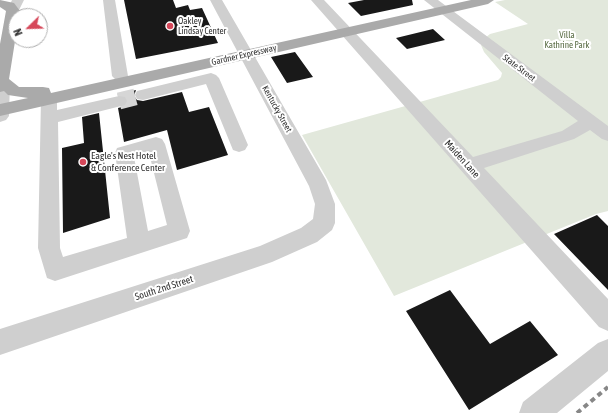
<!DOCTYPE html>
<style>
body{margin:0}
#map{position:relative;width:608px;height:413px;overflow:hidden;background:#fff;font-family:"Asap Condensed",sans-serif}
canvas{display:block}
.north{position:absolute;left:8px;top:8px;width:40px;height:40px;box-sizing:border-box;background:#fff;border:1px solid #adadad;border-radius:50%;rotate:247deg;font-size:11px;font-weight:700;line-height:16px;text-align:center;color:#323232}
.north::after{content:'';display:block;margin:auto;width:14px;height:18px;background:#d64759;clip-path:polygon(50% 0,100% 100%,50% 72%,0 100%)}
</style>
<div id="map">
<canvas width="608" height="413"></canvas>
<div class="north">N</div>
</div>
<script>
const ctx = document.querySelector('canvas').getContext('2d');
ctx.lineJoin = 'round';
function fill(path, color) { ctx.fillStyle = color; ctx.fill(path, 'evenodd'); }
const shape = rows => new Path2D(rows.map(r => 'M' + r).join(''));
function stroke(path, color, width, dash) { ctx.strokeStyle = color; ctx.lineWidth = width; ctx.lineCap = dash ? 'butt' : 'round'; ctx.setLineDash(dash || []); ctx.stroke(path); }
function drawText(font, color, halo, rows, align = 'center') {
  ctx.font = font + ' "Asap Condensed",sans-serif'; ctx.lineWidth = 4; ctx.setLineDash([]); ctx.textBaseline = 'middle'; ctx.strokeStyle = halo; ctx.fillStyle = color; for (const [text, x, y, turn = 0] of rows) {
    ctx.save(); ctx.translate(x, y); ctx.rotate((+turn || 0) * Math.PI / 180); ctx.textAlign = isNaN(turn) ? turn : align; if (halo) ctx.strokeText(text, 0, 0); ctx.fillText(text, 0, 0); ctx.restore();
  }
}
const green = shape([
 [505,0,608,0,608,211,596,214,394,296,302,135,498,80,501,77,502,73,484,52,481,45,485,38,490,34,528,24,495,2]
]);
const building = shape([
 [124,0,173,0,176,8,188,5,190,10,202,8,218,43,136,59],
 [364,0,412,0,413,5,361,16,348,3],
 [433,29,445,40,407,49,396,38],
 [295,52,313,77,287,83,271,57],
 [136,90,134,96,137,100,143,101,182,92,189,112,209,107,228,155,177,170,167,130,124,142,118,108,125,106,128,100,125,96,117,95],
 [99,113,110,218,63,233,62,148,84,143,82,117],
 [597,215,608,226,608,290,554,234],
 [450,290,490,344,530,321,558,355,469,410,406,311]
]);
const minorTunnel = shape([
 [119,101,143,95]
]);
const minor = shape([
 [12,0,24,0,17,14,13,15,7,11,12,0],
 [103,0,115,0,128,76,125,79,120,81,115,79,112,76,103,0],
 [210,0,222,0,326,180,335,204,335,223,332,230,317,242,272,262,0,355,0,329,260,246,301,228,313,219,315,204,309,186,210,0],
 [311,0,324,0,473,157,562,131,578,121,424,0,438,0,608,126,608,141,602,139,590,130,574,139,484,168,608,299,608,331,599,327,311,0],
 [211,73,216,75,219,78,248,145,245,150,239,152,233,150,206,84,143,100,137,99,135,95,137,91,211,73],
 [2,76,7,78,10,81,9,116,6,120,0,122,0,77,2,76],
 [49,94,55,95,57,99,57,110,119,96,125,97,127,101,125,105,58,122,60,248,63,257,127,238,115,153,117,148,156,137,162,139,165,144,190,231,187,238,55,281,47,278,38,248,41,99,43,95,49,94],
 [149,153,167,225,148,231,134,157,149,153],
 [608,339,608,371,557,413,519,413,523,402,598,343,608,339]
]);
const major = shape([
 [0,0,14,3,20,11,19,16,16,16,16,35,9,79,19,87,43,87,49,88,51,93,471,0,494,0,488,4,0,116,0,104,28,98,8,95,4,91,0,92,0,44,6,11,0,7,0,0]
]);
const rail = shape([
 [577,413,608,387]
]);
const markers = [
 [170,26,4,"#d64759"],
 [83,162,4,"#d64759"]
];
const farPoinames = [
 ["Oakley",178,21],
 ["Lindsay Center",178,31]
];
const farParknames = [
 ["Villa",567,35],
 ["Kathrine Park",567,45]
];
const farStreetnames = [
 ["Gardner Expressway",244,55,-13],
 ["State Street",519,68,37],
 ["Kentucky Street",277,109,61]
];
const poiNames = [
 ["Eagle's Nest Hotel",91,156],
 ["& Conference Center",91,168]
];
const streetNames = [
 ["Maiden Lane",462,159,48],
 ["South 2nd Street",164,288,-18]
];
fill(green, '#e2e8dc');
fill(building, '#191919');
stroke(minorTunnel, '#d6d6d6', 17, [17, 8]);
fill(minor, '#cfcfcf');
fill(major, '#aaa');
stroke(rail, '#878787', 4, [5, 4]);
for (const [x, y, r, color] of markers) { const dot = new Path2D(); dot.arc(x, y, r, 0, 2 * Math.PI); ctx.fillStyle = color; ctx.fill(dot); stroke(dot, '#fff', 1.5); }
drawText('9px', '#323232', '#fff', farPoinames, 'left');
drawText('9px', '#576a42', '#fff', farParknames);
drawText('9px', '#323232', '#fff', farStreetnames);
drawText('10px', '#323232', '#fff', poiNames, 'left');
drawText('10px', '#323232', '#fff', streetNames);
</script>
